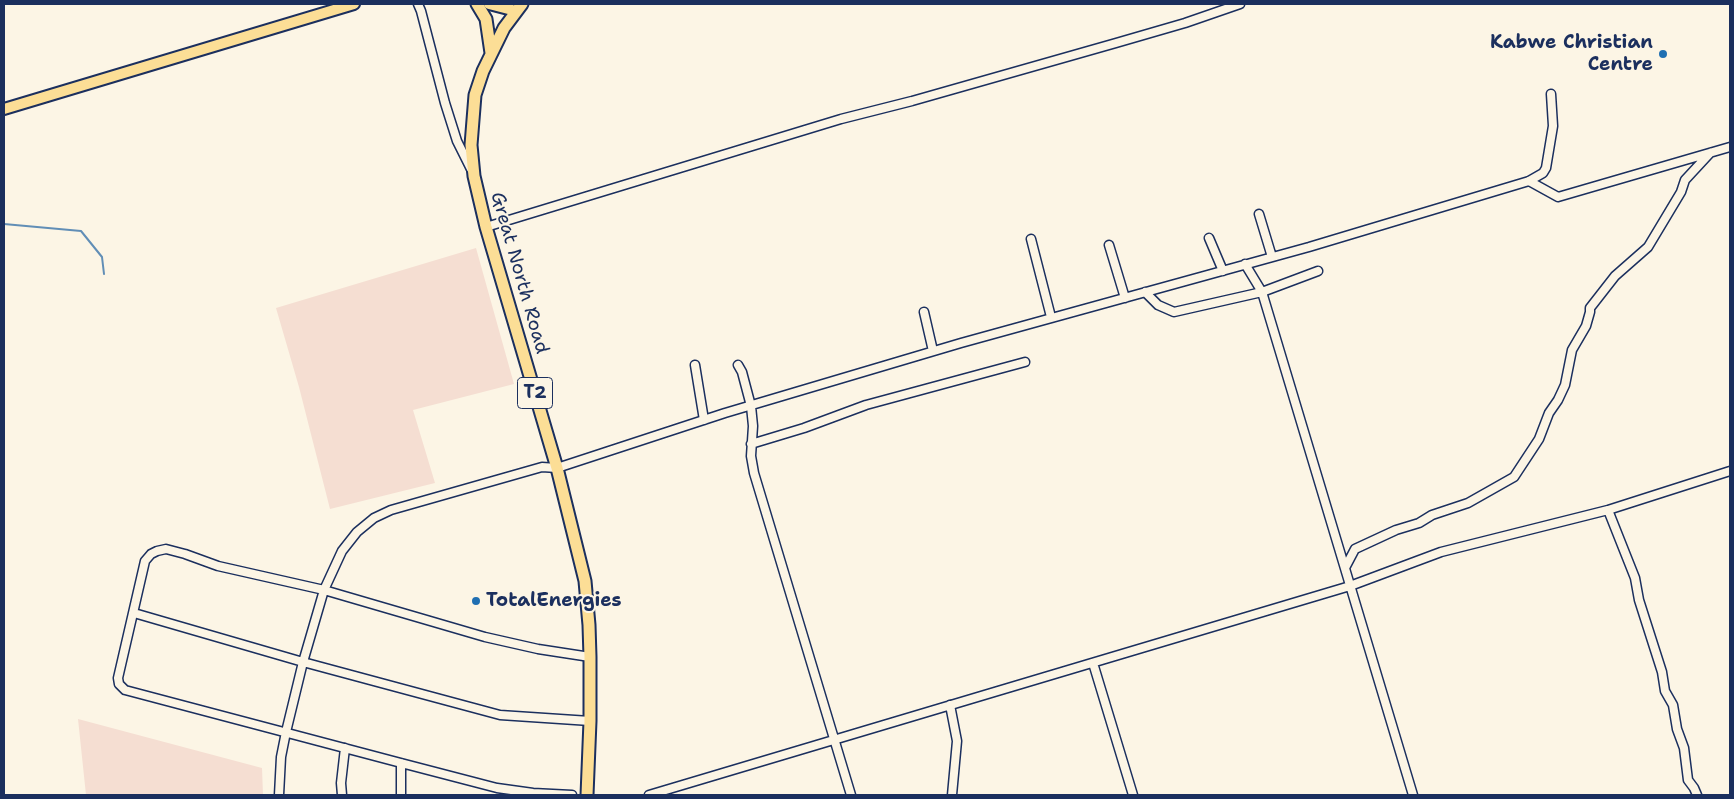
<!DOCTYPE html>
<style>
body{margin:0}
#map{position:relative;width:1734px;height:799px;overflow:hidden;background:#fcf5e5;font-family:"Shantell Sans",sans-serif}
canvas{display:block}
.frame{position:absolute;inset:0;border:5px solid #1b2f5e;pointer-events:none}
</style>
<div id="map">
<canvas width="1734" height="799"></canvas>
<div class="frame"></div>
</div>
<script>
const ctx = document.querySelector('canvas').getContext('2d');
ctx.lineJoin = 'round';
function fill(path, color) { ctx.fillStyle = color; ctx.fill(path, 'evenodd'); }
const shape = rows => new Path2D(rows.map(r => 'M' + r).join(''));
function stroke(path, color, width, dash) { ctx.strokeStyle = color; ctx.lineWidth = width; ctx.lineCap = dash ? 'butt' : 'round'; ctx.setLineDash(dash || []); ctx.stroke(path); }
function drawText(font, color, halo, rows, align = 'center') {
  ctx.font = font + ' "Shantell Sans",sans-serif'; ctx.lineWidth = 4; ctx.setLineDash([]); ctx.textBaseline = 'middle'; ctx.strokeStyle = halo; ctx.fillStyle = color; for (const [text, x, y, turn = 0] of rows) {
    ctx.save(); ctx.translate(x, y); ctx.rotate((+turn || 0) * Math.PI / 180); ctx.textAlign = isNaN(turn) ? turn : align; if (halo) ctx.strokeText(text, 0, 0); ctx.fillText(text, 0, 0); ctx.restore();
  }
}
const built = shape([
 [476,248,514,384,413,410,435,483,330,509,299,387,276,308],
 [78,719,262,768,263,795,86,795]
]);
const stream = shape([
 [4,224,81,231,102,257,104,274]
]);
const minor = shape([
 [418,4,421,11,445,103,457,141,471,169],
 [1529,181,1558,197,1730,147],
 [1259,214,1272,257],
 [486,227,841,119,912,101,1116,43,1185,23,1240,4],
 [1209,238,1223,271],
 [1031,239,1051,317],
 [1109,245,1125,298],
 [1245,264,1262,292,1413,795],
 [1145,292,1158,305,1174,312,1262,292,1318,271],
 [924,312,933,351],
 [695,365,704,420],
 [738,365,742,372,751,406,753,426,751,456,754,473,851,795],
 [751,444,804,428,866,405,1025,362],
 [1608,510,1635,578,1639,600,1662,672,1665,691,1673,705,1677,729,1684,748,1688,780,1694,788,1697,795],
 [1345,568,1355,549,1396,530,1419,523,1432,515,1468,503,1514,477,1539,439,1549,413,1558,400,1565,385,1572,350,1586,326,1590,312,1590,308,1615,276,1648,247,1681,192,1685,180,1710,153],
 [134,613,303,662,500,715,590,721],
 [1093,663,1133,795],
 [950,705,957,741,952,795],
 [279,795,281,757,286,732,303,662,324,590,342,551,357,532,374,518,391,510,542,467,557,468,725,413,961,343,1309,247,1529,181,1543,173,1546,168,1553,126,1551,94],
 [342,795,341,783,345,748],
 [401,795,401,763],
 [572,795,533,793,497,788,401,763,125,690,119,684,118,678,145,561,151,554,157,551,166,549,185,554,218,566,324,590,485,637,538,649,590,657],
 [649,795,1350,586,1441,552,1608,510,1730,471]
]);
const major = shape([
 [489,4,516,11],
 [4,109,354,4]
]);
const highway = shape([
 [477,4,486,19,491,53],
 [522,4,504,28,483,71,475,95,471,145,474,176,486,227,557,468,585,581,589,625,590,657,590,721,587,795]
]);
const markers = [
 [1663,54,5,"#1f6fb2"],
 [476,601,5,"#1f6fb2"]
];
const shields = [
 [535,393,35]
];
const shieldNames = [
 ["T2",535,393]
];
const poiNames = [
 ["Kabwe Christian",1653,43],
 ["Centre",1653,65],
 ["TotalEnergies",486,601,"left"]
];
const streetNames = [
 ["Great North Road",519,273,74]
];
fill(built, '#f5ded2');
stroke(stream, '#618eb6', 2);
stroke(minor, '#1b2f5e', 11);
stroke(major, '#1b2f5e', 14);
stroke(highway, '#1b2f5e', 15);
stroke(minor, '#fcf5e5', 8);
stroke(major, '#fcde96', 10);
stroke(highway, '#fcde96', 11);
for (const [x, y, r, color] of markers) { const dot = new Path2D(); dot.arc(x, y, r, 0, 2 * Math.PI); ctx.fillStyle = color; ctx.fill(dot); stroke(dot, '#fcf5e5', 2); }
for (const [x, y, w] of shields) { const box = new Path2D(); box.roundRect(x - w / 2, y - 15.5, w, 31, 4); ctx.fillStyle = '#fcf5e5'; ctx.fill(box); stroke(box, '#1b2f5e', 1); }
drawText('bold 18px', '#1b2f5e', null, shieldNames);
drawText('bold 19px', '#1b2f5e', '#fcf5e5', poiNames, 'right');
drawText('19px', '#1b2f5e', '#fcf5e5', streetNames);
</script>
